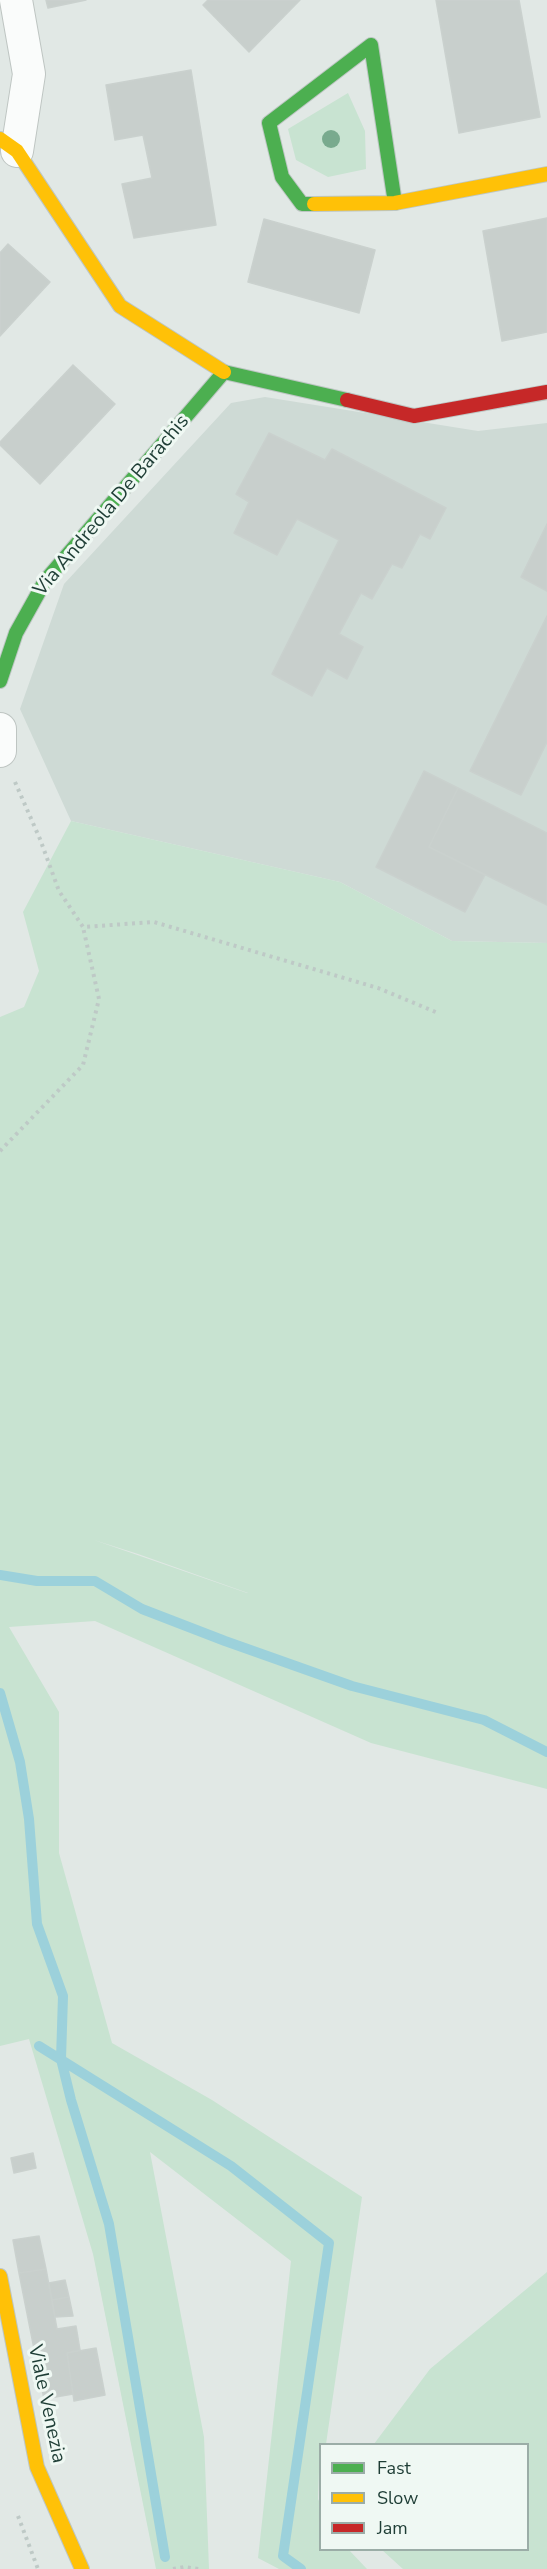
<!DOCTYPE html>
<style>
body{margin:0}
#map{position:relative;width:547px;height:2569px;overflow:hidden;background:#e1e8e5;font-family:"Nunito Sans",sans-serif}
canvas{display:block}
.legend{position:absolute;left:319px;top:2443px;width:210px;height:108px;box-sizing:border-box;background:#eff8f3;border:2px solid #9bada7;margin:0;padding:8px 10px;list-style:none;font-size:18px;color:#1e3d35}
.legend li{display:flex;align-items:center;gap:12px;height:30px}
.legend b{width:30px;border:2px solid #9bada7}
</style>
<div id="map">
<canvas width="547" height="2569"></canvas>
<ul class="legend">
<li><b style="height:8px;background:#4caf50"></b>Fast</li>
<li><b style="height:8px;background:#ffc107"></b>Slow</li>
<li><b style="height:8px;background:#c62828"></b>Jam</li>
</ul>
</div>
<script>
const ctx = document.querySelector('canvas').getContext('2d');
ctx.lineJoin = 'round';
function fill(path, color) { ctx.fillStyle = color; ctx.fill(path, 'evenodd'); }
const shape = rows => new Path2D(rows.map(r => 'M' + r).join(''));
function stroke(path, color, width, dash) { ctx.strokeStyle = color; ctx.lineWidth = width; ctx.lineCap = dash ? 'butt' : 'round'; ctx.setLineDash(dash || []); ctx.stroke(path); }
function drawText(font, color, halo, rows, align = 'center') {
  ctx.font = font + ' "Nunito Sans",sans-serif'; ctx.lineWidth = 6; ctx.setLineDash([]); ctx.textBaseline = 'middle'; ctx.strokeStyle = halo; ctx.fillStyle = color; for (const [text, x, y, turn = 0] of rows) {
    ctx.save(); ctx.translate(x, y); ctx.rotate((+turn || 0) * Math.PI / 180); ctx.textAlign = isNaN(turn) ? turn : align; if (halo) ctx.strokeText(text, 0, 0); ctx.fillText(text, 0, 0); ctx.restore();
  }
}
const built = shape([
 [265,397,478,431,547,423,547,943,452,941,340,882,71,821,20,709,64,584,231,403]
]);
const green = shape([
 [348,93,365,131,366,169,328,177,296,160,288,129],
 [71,821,340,882,452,941,547,943,547,1789,371,1743,95,1621,9,1627,59,1712,59,1853,112,2043,212,2100,362,2197,326,2444,320,2444,318,2499,320,2503,320,2550,349,2550,367,2569,279,2569,258,2558,291,2261,150,2152,204,2437,209,2569,156,2569,93,2254,29,2039,0,2046,0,1017,24,1007,39,971,23,912],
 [94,1540,138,1554,248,1593,247,1593],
 [547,2272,547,2569,403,2569,382,2550,528,2550,528,2444,374,2444,430,2369]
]);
const stream = shape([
 [0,1575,37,1581,95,1581,142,1609,225,1641,352,1686,484,1720,547,1752],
 [0,1693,20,1762,29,1819,37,1924,63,1996,61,2059,71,2100,109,2224,165,2557],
 [39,2046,231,2166,329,2243,283,2556,301,2569]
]);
const building = shape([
 [46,0,86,0,48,8,46,0],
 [208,0,300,0,249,52,203,5,208,0],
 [436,0,519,0,540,117,459,133,436,0],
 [191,70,216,225,134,238,122,184,152,178,143,135,115,140,106,85,191,70],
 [547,218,547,332,502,341,483,231,547,218],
 [264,219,375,250,359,313,248,282,264,219],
 [8,244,50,282,0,336,0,253,8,244],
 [73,365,115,404,40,484,0,445,0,442,73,365],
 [269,433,325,460,332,449,446,508,430,539,420,534,402,568,392,564,372,599,361,593,339,634,363,647,347,679,327,668,312,696,272,674,339,540,297,519,277,555,234,533,249,502,236,494,269,433],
 [547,524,547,591,521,577,547,524],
 [547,616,547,742,521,795,470,771,547,616],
 [424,771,458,788,429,847,485,875,465,912,376,867,424,771],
 [458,788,547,833,547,905,429,847,458,788],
 [33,2153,36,2168,14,2173,11,2158,33,2153],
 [39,2236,46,2269,19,2273,13,2240,39,2236],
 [46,2269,57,2329,76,2326,80,2350,67,2353,73,2394,44,2399,19,2273,46,2269],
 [65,2280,69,2297,52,2300,49,2283,65,2280],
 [69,2297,73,2316,55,2317,52,2300,69,2297],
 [96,2348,105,2395,74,2401,67,2353,96,2348]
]);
const path = shape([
 [15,782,40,839,59,891,83,927,154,922,378,988,438,1013],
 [0,1151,83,1065,99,999,83,927],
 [18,2516,38,2569],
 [173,2569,184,2567,199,2569]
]);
const street = shape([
 [16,0,29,74,17,151],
 [0,729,0,751]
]);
const fast = shape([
 [314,204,302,204,282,177,269,123,371,45,395,203],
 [0,681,16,633,45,581,224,372,347,400]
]);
const slow = shape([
 [0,139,17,151,120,306,224,372],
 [314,204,395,203,547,174],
 [0,2276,37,2467,82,2569]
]);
const jam = shape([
 [347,400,414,416,547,392]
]);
const trees = [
 [331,139]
];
const streetNames = [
 ["Via Andreola De Barachis",112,506,-50],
 ["Viale Venezia",46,2404,78]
];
fill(built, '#cedad5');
fill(green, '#c8e3d1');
stroke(stream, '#9cd1db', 10);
fill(building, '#c8cfcc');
stroke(building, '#cad1ce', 1.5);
stroke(street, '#bec5c2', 34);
stroke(fast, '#bdc6c3', 16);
stroke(slow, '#bdc6c3', 16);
stroke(jam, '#bdc6c3', 16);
stroke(path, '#bec9c6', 4, [3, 4.5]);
stroke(street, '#fafcfb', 32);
stroke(fast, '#4caf50', 14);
stroke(slow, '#ffc107', 14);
stroke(jam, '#c62828', 14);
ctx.fillStyle = '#79aa8e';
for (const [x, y] of trees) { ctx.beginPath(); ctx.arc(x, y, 9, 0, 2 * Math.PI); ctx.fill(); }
drawText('20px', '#1e3d35', '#eff8f3', streetNames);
</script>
